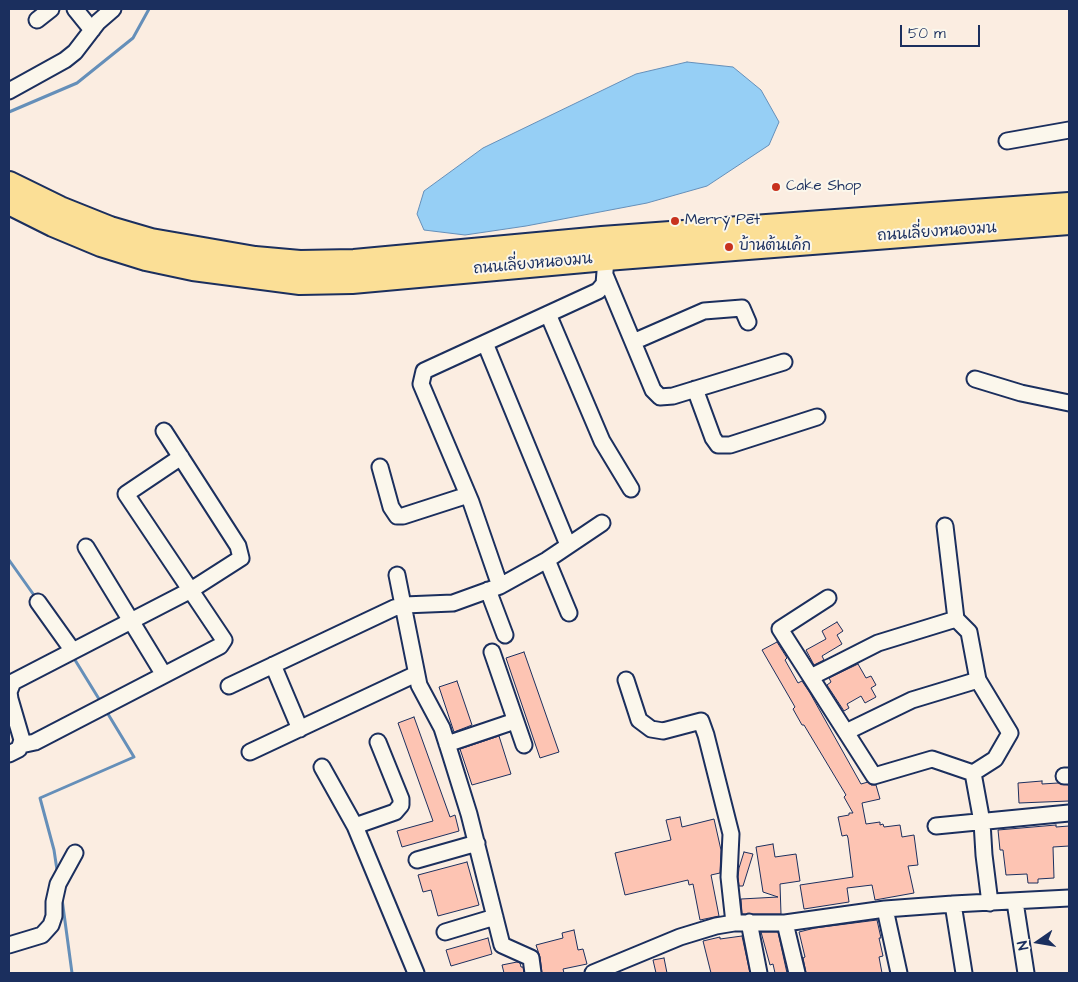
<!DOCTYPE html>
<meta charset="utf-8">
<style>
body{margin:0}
#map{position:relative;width:1078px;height:982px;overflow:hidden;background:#fbede1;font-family:"Architects Daughter",sans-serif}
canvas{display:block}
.frame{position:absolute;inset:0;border:10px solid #1b2f5e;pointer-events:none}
.north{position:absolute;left:1013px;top:917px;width:50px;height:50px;-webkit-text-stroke:4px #fbf7ec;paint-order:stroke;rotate:257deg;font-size:14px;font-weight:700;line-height:20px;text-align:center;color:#1b2f5e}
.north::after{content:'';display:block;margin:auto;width:18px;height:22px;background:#1b2f5e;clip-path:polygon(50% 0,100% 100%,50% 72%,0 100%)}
.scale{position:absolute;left:900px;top:25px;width:80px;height:22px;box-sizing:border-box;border:2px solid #1b2f5e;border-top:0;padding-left:6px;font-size:15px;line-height:18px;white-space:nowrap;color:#1b2f5e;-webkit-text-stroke:4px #fbf7ec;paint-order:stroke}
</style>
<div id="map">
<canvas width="1078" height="982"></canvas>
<div class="frame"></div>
<div class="north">N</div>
<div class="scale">50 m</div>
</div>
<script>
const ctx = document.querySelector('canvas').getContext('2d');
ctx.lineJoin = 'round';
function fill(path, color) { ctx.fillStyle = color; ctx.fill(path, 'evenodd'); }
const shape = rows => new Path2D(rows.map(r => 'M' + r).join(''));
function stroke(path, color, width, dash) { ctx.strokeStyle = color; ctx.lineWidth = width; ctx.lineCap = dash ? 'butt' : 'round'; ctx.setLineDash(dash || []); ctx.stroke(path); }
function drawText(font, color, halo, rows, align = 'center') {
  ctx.font = font + ' "Architects Daughter","Playpen Sans Thai",sans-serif'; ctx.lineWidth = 4; ctx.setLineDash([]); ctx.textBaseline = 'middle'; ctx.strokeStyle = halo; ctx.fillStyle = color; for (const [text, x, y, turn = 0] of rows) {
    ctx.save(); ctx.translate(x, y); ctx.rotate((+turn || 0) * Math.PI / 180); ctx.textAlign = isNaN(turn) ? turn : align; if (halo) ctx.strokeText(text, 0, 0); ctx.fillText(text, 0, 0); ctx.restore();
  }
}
const water = shape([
 [687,62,733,67,761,90,779,122,769,145,707,186,647,203,526,226,465,235,424,230,417,214,424,191,483,148,636,74,687,62]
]);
const stream = shape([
 [9,112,77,83,133,38,149,9],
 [9,560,36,598],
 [75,660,99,699],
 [57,870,54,850,40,798,134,757,108,714],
 [62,899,72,973]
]);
const building = shape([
 [837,622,843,631,837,635,842,644,822,656,824,660,814,665,806,650,826,639,822,631,837,622],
 [777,642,787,658,785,660,798,683,802,681,810,693,861,784,868,782,871,785,876,785,880,799,862,803,866,824,880,822,880,825,883,824,884,827,900,825,902,837,914,835,918,865,908,866,914,893,875,900,872,885,847,888,849,902,804,909,800,885,853,877,848,838,847,835,842,836,838,817,849,815,849,813,853,813,844,797,846,795,804,725,802,725,793,709,795,707,762,650,777,642],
 [524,652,559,752,540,758,506,658,524,652],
 [858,664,866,678,871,676,876,685,871,688,876,697,865,703,861,696,847,704,849,708,844,711,827,685,831,682,829,678,858,664],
 [457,681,472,725,454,732,439,687,457,681],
 [414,717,450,817,455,815,459,831,402,847,397,831,433,821,398,723,414,717],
 [499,736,511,774,472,785,460,749,499,736],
 [1042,781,1042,784,1058,783,1069,785,1069,801,1019,803,1018,783,1042,781],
 [680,817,682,827,714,819,721,850,720,873,711,875,719,916,700,920,693,884,689,885,688,880,625,895,615,853,671,840,666,820,680,817],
 [1056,825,1056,827,1069,826,1069,846,1053,847,1054,878,1038,879,1038,883,1028,883,1027,874,1006,875,1003,850,1000,850,998,830,1056,825],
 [773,844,775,857,796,854,800,881,780,884,781,914,742,914,741,899,778,897,763,892,756,847,773,844],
 [744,852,753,854,743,886,739,886,738,877,739,868,744,852],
 [467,862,479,905,438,916,431,890,423,892,418,875,467,862],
 [877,920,881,938,879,938,883,956,879,957,882,973,806,973,803,958,805,957,799,932,815,928,877,920],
 [574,930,578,950,583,949,587,964,563,969,564,973,542,973,540,957,536,945,563,938,562,933,574,930],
 [761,932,778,932,787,973,775,973,773,964,770,965,761,932],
 [742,936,750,973,711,973,703,941,720,937,720,939,742,936],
 [488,938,492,954,451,966,446,950,488,938],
 [664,958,667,973,656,973,653,960,664,958],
 [517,962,520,963,521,967,523,967,524,973,504,973,502,965,517,962]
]);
const minor = shape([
 [75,9,92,30],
 [37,20,51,9],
 [9,91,65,60,75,52,98,22,113,9],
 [1007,141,1069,130],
 [605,275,653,390,660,397,673,396,784,362],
 [548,314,602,441,631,489],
 [633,342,704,311,742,308,748,322],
 [485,343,568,545],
 [975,379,1021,393,1069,403],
 [695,389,713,438,718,445,730,445,817,417],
 [380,467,391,507,397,516,403,516,468,495],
 [945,526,956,619,969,632,978,680,1010,733,995,759,973,773,982,822,984,855,990,903],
 [86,547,164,675],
 [547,560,569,613],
 [397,575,419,685,442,728,450,753,469,814,502,945,531,958,533,973],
 [500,586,471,502,421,384,424,371,598,291,604,284,606,259],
 [488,590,505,635],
 [828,598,780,629,874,776,932,759,973,773],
 [38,602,73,651],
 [492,652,524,745],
 [273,665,300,729],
 [811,677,878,643,956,619],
 [626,680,639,720,651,729,663,731,701,721,706,735,731,834,729,877,734,923],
 [229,686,394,608,404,605,453,603,500,586,547,560,602,523],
 [846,732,912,700,978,680],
 [447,744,515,721],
 [21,745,35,742,220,646,224,640,126,494,181,457],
 [250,752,416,674],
 [9,754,19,749,22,740,10,699,9,692,13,682,191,590,241,558,238,546,164,431],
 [322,767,355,826,416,973],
 [1064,776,1069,776],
 [355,826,395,812,401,805,401,799,378,742],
 [936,826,1069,813],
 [417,860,477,843],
 [1015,902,1026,973],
 [953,904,964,973],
 [885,909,899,973],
 [749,922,759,973],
 [785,923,797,973],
 [445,932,495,917],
 [9,945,42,935,51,925,54,916,54,902,58,884,75,853],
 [593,973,680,937,716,926,734,923,785,923,885,909,953,904,1069,898]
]);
const highway = shape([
 [9,183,60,208,110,228,151,240,255,258,300,262,354,261,602,238,1069,204],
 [9,203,53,225,101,245,146,259,193,269,300,283,352,282,606,259,1069,223]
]);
const markers = [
 [776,187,5,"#c8321e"],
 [675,221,5,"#c8321e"],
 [729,247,5,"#c8321e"]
];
const poiNames = [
 ["Cake Shop",786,187],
 ["Merry Pet",685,221],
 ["บ้านต้นเค้ก",739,247]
];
const streetNames = [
 ["ถนนเลี่ยงหนองมน",937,233,-4],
 ["ถนนเลี่ยงหนองมน",533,265,-5]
];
fill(water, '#96cff5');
stroke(water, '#658fb9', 1);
stroke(stream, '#658fb9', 3);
fill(building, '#fdc4b3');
stroke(building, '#1b2f5e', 1);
stroke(minor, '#1b2f5e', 19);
stroke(highway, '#1b2f5e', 26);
stroke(minor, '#fbf7ec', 15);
stroke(highway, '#fbdf96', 22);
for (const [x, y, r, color] of markers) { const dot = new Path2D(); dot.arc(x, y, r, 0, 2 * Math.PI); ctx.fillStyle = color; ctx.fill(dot); stroke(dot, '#fbf7ec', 2); }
drawText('15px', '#1b2f5e', '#fbf7ec', poiNames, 'left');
drawText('15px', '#1b2f5e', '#fbf7ec', streetNames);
</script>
